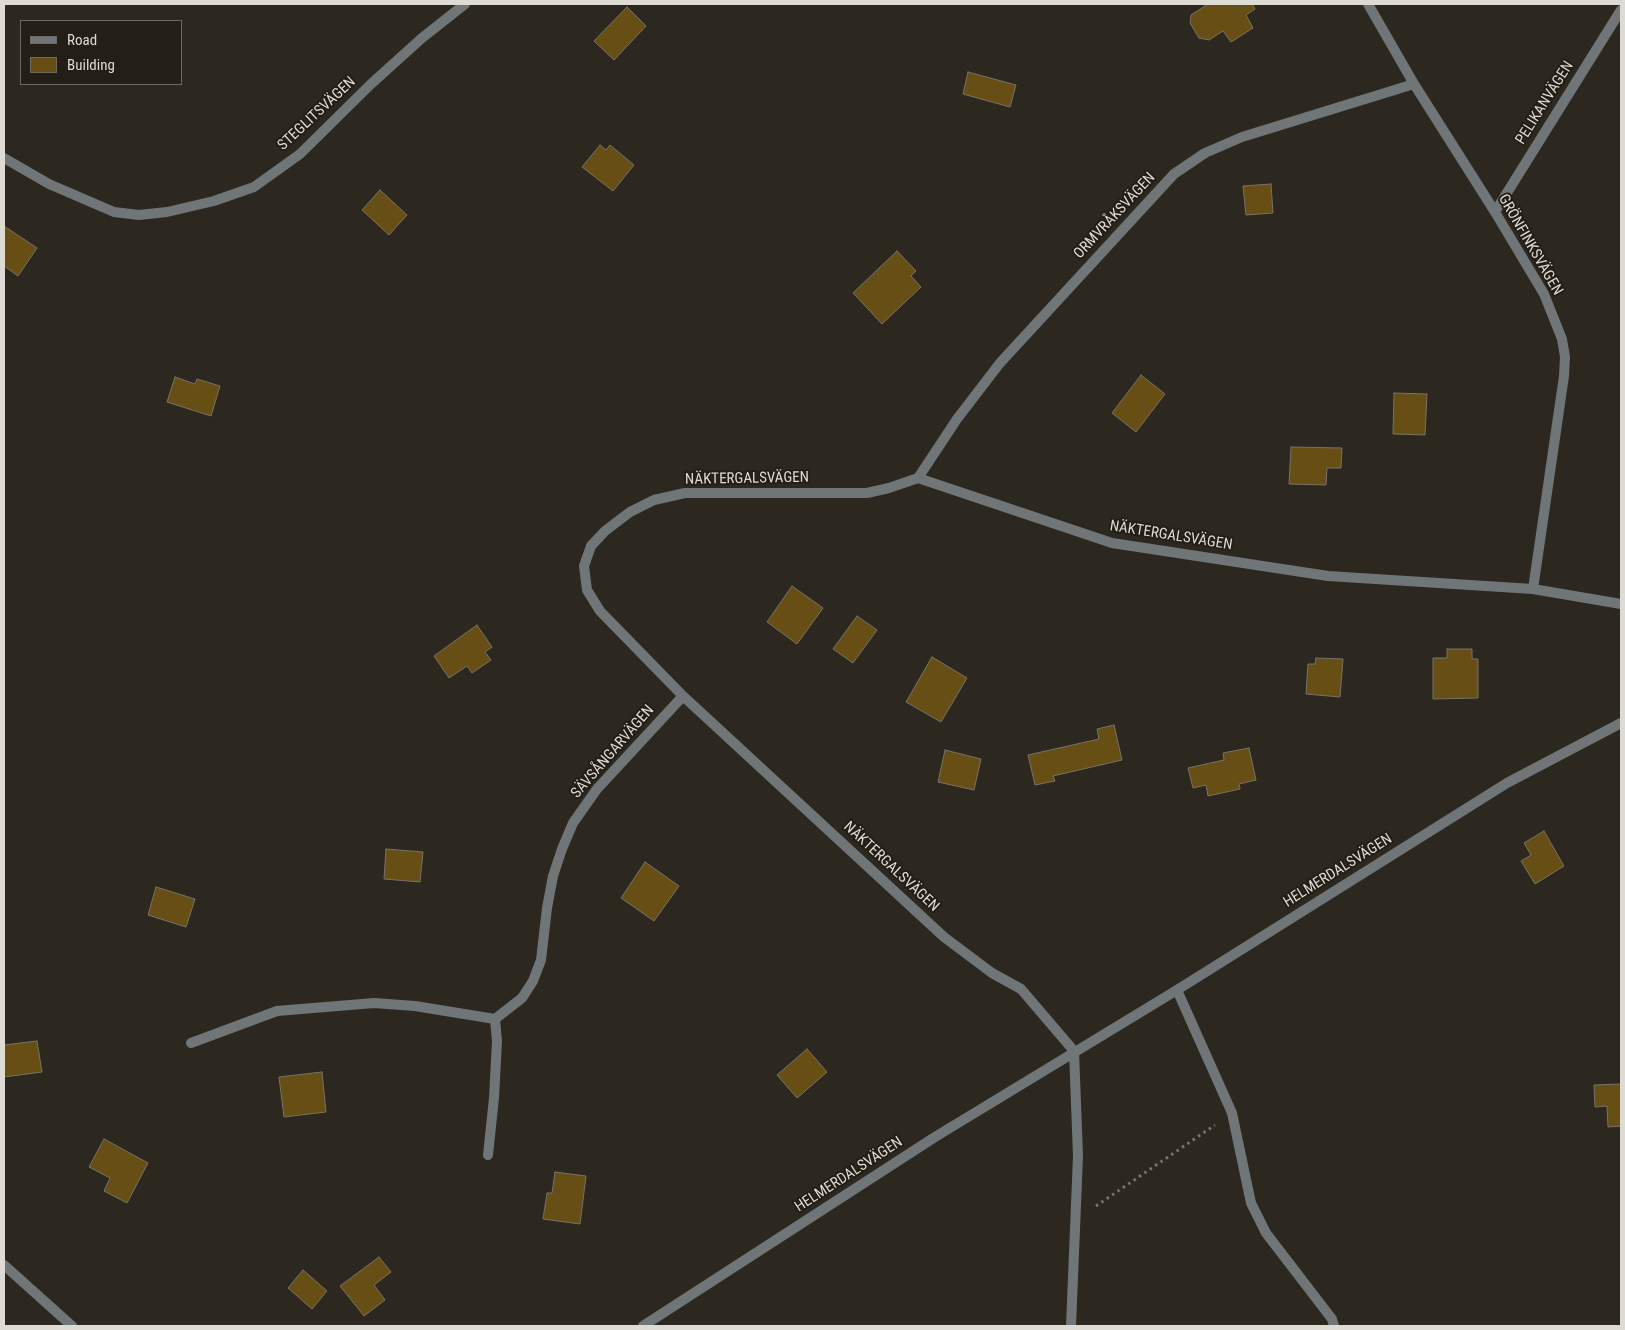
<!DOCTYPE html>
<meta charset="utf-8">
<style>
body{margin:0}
#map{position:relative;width:1625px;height:1330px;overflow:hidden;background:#2c281f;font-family:"Roboto Condensed",sans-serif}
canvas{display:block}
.frame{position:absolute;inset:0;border:5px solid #dedbd5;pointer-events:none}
.legend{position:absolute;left:20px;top:20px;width:162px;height:65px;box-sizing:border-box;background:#231e16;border:1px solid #6e6a62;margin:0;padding:6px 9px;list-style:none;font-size:15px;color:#dedbd5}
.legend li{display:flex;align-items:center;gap:10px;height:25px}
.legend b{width:25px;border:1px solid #6e6a62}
</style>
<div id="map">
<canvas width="1625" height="1330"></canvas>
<div class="frame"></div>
<ul class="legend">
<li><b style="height:6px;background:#707677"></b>Road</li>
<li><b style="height:14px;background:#674e15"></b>Building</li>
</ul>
</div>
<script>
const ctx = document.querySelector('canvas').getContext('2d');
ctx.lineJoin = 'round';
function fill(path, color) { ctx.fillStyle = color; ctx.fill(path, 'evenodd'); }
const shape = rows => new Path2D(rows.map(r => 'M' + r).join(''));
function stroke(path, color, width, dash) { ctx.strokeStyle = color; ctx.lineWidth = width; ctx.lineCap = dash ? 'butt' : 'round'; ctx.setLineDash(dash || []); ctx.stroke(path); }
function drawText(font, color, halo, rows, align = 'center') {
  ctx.font = font + ' "Roboto Condensed",sans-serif'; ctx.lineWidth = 4; ctx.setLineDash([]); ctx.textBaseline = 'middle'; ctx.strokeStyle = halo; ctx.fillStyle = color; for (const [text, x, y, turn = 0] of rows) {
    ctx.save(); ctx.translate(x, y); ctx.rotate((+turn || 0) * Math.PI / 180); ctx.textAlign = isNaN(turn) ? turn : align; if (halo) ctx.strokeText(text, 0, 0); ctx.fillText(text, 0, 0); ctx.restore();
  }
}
const building = shape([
 [1208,4,1252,4,1255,9,1246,15,1253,28,1231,42,1223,31,1209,40,1199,38,1190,23,1191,15,1208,4],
 [627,7,646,26,614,60,594,41,627,7],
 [968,72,1016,85,1010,107,963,94,968,72],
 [600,145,606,150,610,145,634,165,613,191,582,167,600,145],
 [1271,184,1273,213,1246,215,1243,186,1271,184],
 [380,190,407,215,389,235,362,210,380,190],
 [4,226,37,248,18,276,4,266,4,226],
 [897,251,916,271,911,276,921,287,882,324,853,293,897,251],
 [1141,375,1165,394,1136,432,1112,413,1141,375],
 [175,377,195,384,197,379,220,386,211,416,167,402,175,377],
 [1394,393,1427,394,1425,435,1393,434,1394,393],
 [1291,447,1342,448,1341,468,1327,468,1326,485,1289,484,1291,447],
 [792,586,823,608,797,644,767,622,792,586],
 [857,616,877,630,853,663,833,649,857,616],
 [477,625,492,647,485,652,491,660,472,673,467,666,449,678,434,656,477,625],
 [1447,649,1472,649,1472,659,1478,659,1478,698,1433,699,1433,658,1447,658,1447,649],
 [932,657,967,678,941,722,906,702,932,657],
 [1316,658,1343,659,1340,697,1306,694,1308,664,1315,664,1316,658],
 [1114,725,1122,760,1053,776,1055,781,1035,785,1028,755,1099,739,1097,729,1114,725],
 [1249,748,1256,780,1239,784,1240,789,1208,796,1206,785,1193,788,1188,768,1224,760,1223,753,1249,748],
 [945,750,981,759,974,790,938,782,945,750],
 [1544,831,1564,866,1535,884,1521,861,1531,855,1524,843,1544,831],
 [386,849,423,852,420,882,384,879,386,849],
 [645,862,679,886,654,921,621,898,645,862],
 [156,887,195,899,186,927,148,915,156,887],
 [37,1041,42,1072,4,1077,4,1045,37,1041],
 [807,1049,827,1072,797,1098,777,1075,807,1049],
 [322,1072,326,1112,284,1117,279,1077,322,1072],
 [1621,1084,1621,1126,1608,1127,1607,1106,1595,1107,1594,1085,1621,1084],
 [104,1139,148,1163,127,1203,104,1191,110,1178,89,1167,104,1139],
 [555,1172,586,1176,580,1224,543,1219,547,1193,552,1193,555,1172],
 [379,1257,391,1272,374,1285,385,1300,364,1316,340,1286,379,1257],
 [303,1270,327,1291,312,1309,288,1288,303,1270]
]);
const path = shape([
 [1096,1206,1215,1125]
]);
const lane = shape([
 [1177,990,1232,1113,1251,1203,1266,1233,1332,1319,1334,1326]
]);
const street = shape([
 [1368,4,1414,84,1495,212,1544,294,1562,339,1565,357,1564,376,1533,589],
 [4,158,49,184,114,212,139,215,167,212,214,201,254,187,300,154,371,84,422,38,465,4],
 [1495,212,1621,10],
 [918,478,957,419,1000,363,1174,174,1205,153,1242,137,1414,84],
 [191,1043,277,1011,374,1003,415,1006,495,1019,522,998,533,981,541,960,547,908,553,876,562,849,573,823,597,789,683,696],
 [488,1155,494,1098,497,1041,495,1019],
 [4,1265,72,1326],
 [643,1326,935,1137,1177,990,1507,783,1621,723],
 [1071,1326,1078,1156,1074,1051,1021,989,992,973,944,937,683,696,600,611,587,590,584,566,591,546,605,531,630,512,654,500,685,493,867,493,889,488,918,478,1112,543,1328,576,1533,589,1621,604]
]);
const streetNames = [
 ["PELIKANVÄGEN",1545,103,-58],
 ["STEGLITSVÄGEN",317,114,-43],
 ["ORMVRÅKSVÄGEN",1115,216,-47],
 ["GRÖNFINKSVÄGEN",1530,245,60],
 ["NÄKTERGALSVÄGEN",747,479,-1],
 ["NÄKTERGALSVÄGEN",1171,536,9],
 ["SÄVSÅNGARVÄGEN",613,752,-49],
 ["NÄKTERGALSVÄGEN",891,867,43],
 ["HELMERDALSVÄGEN",1338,871,-32],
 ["HELMERDALSVÄGEN",849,1175,-33]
];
fill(building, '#674e15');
stroke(building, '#787368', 1);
stroke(path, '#78756d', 3, [2.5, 4]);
stroke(lane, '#707677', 10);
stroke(street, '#707677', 10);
drawText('15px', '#dedbd5', '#231e16', streetNames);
</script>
